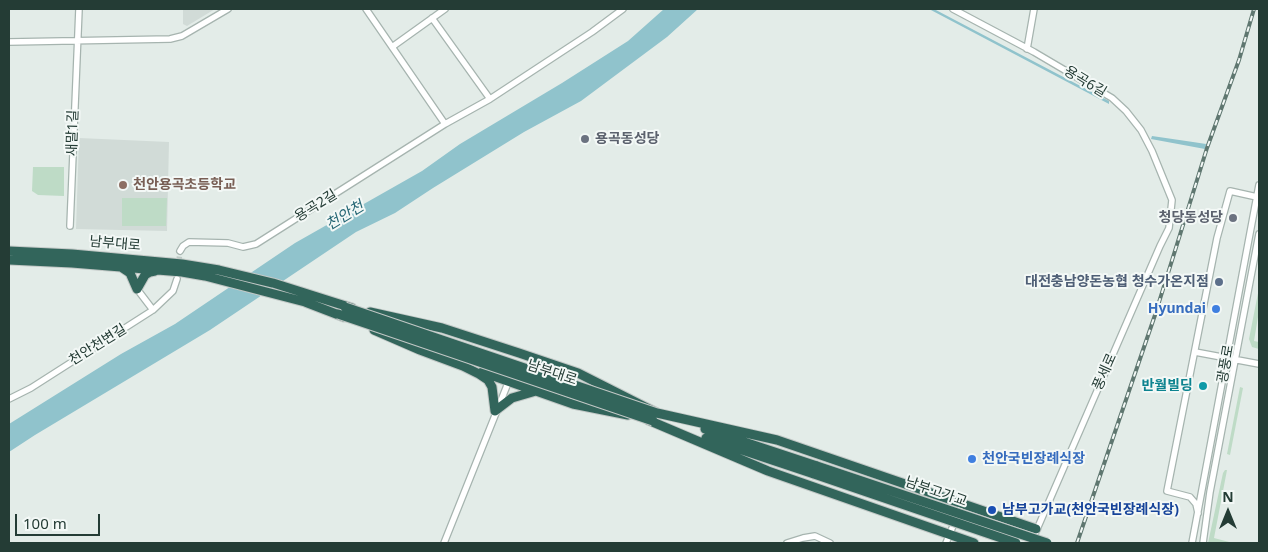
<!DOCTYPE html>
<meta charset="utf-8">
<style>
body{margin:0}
#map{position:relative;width:1268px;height:552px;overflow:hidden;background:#e3ece8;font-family:"Noto Sans",sans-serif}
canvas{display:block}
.frame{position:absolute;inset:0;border:10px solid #243c35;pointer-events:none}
.north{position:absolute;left:1203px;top:487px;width:50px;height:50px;-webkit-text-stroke:4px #f3f8f6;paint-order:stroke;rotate:0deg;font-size:14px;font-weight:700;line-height:20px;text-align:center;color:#243c35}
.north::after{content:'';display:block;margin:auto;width:18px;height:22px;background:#243c35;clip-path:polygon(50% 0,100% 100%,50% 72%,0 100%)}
.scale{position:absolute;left:15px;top:514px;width:85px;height:22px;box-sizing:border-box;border:2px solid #243c35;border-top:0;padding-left:6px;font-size:15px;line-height:18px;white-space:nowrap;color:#243c35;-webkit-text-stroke:4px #f3f8f6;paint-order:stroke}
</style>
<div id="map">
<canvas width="1268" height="552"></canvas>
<div class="frame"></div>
<div class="north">N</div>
<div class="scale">100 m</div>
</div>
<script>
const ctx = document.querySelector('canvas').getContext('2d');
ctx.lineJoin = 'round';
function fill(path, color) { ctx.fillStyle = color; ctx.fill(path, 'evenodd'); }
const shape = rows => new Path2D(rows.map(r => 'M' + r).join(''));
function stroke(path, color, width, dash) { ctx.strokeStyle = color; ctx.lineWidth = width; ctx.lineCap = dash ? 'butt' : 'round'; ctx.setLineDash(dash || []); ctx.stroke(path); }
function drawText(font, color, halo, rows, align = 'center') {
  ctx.font = font + ' "Noto Sans","Noto Sans KR",sans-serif'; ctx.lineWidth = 4; ctx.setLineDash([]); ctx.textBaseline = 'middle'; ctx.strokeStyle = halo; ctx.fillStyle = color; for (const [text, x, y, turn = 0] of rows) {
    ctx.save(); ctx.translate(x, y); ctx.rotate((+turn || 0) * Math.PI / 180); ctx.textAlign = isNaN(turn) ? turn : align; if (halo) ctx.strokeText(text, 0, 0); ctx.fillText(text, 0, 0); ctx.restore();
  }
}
const built = shape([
 [183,9,215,9,187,26,183,24],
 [79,138,169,142,167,231,76,229]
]);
const green = shape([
 [33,167,64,167,64,196,38,195,32,191],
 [122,198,167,198,166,226,122,226],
 [1259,288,1259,311,1254,341,1259,342,1259,349,1252,347,1249,339],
 [1240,387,1243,388,1230,455,1227,454],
 [1225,470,1227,470,1214,538,1233,543,1208,543,1223,473]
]);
const water = shape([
 [664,9,698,9,667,37,581,101,524,132,433,188,395,213,356,232,210,330,35,435,9,452,9,424,121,354,175,324,295,243,422,171,460,144,562,83,628,41],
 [929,9,934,9,1109,101,1109,104],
 [1152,136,1193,142,1206,144,1205,149,1151,139]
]);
const minorTunnel = shape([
 [177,279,180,251]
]);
const minor = shape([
 [366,9,445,124],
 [953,9,1034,52,1112,98,1126,111,1141,130,1152,151,1172,200,1169,228,1160,246,1031,543],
 [432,18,490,99],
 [9,42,170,39,182,36,228,9],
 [392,47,445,9],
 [1027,49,1034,9],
 [70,226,79,9],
 [180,251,183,246,189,242,228,243,243,247,256,244,445,124,490,99,592,32,623,9],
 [137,289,153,310],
 [1195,352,1259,364],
 [9,399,31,388,153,310,173,291,177,279],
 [1198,513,1196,504,1190,497,1167,491,1217,238,1230,191,1257,197],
 [444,543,510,378],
 [787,543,803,538,815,536,830,543],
 [946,543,962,504],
 [1192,543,1259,185],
 [1203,543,1210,492,1259,234]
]);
const highway = shape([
 [9,251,72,254,182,264,219,270,273,283,352,308],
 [9,260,72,263,182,272,205,276,305,302,344,317],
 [121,267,130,273,137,289],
 [137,289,145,275,150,272,155,271],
 [370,312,442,328,519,353,578,373,657,413,777,440,1036,529],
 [374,330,420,350,463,366,479,374,488,380,492,387,495,411],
 [482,372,536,391],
 [495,411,512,398,536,391,573,404,628,415],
 [648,420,768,471,974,543],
 [705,429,817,466],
 [706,438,814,474]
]);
const rail = shape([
 [1077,543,1155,315,1207,148,1239,60,1254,9]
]);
const highwayBridge = shape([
 [345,307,657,413],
 [338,314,653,421],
 [817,466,1047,543],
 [814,474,1016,543]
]);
const markers = [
 [585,139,5,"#6b7280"],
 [123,185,5,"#8d6e63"],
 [1233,218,5,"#6b7280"],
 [1219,282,5,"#5c6f8a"],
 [1216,309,5,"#3f7fe0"],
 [1203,386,5,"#0f9aa8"],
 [972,459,5,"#3f7fe0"],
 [992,510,5,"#1a4fb4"]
];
const streetNames = [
 ["용곡6길",1085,82,31],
 ["새말1길",73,133,-88],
 ["용곡2길",316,206,-32],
 ["남부대로",115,244,5],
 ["천안천변길",98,345,-32],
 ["광풍로",1226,364,-80],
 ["풍세로",1105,372,-66],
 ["남부대로",552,373,18],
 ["남부고가교",936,492,19]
];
const worshipNames = [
 ["용곡동성당",595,139],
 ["청당동성당",1223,218,"right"]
];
const educationNames = [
 ["천안용곡초등학교",133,185]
];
const serviceNames = [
 ["대전충남양돈농협 청수가온지점",1209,282]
];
const shopNames = [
 ["Hyundai",1206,309],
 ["천안국빈장례식장",982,459,"left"]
];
const cultureNames = [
 ["반월빌딩",1193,386]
];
const transitNames = [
 ["남부고가교(천안국빈장례식장)",1002,510]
];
const waterNames = [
 ["천안천",345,216,-31]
];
fill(built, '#d1dbd7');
fill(green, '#bedbc6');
fill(water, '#90c3cc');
stroke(minorTunnel, '#bdc9c4', 5.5, [5.5, 3]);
stroke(minor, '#a6b4af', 8);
stroke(highway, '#c2c8c6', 11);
stroke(minor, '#fff', 5.5);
stroke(highway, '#32655b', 9);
stroke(rail, '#5f7770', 4);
stroke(rail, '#f3f8f6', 2, [5.5]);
stroke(highwayBridge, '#c2c8c6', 11, []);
stroke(highwayBridge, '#32655b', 9);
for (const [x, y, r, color] of markers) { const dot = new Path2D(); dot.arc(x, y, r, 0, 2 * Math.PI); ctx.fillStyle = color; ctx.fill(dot); stroke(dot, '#f3f8f6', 2); }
drawText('14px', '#243c35', '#f3f8f6', streetNames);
drawText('bold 14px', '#5b616d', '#f3f8f6', worshipNames, 'left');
drawText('bold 14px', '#785e54', '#f3f8f6', educationNames, 'left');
drawText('bold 14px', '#4e5e75', '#f3f8f6', serviceNames, 'right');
drawText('bold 14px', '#366cbe', '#f3f8f6', shopNames, 'right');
drawText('bold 14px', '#0d838f', '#f3f8f6', cultureNames, 'right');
drawText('bold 14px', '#164399', '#f3f8f6', transitNames, 'left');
drawText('italic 15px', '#236573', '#f3f8f6', waterNames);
</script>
